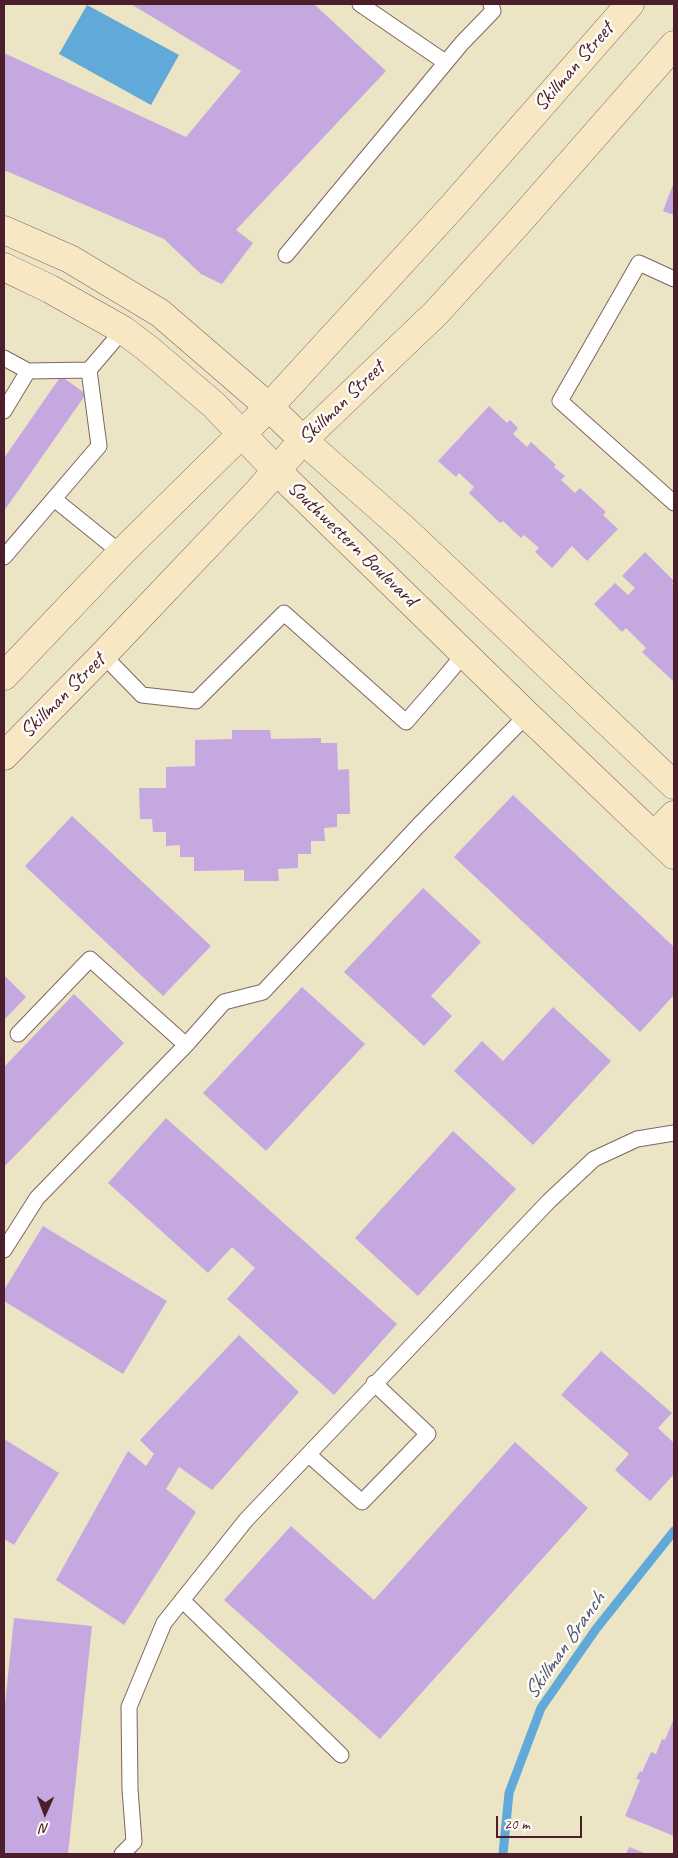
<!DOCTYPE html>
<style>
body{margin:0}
#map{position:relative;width:678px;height:1858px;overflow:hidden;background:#ebe4c5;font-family:Caveat,sans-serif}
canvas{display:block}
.frame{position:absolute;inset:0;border:5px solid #4a1f2b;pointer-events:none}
.north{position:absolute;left:20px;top:1788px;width:50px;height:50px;-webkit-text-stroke:4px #fdfcf7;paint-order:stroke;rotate:182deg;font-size:14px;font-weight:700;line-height:20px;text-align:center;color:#4a1f2b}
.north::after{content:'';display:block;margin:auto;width:18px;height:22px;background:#4a1f2b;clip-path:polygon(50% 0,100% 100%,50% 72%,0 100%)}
.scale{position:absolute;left:496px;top:1816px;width:86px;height:22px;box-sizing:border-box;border:2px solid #4a1f2b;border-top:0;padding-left:6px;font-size:15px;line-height:18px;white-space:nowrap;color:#4a1f2b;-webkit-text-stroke:4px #fdfcf7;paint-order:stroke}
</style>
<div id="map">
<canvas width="678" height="1858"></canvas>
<div class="frame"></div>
<div class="north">N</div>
<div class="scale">20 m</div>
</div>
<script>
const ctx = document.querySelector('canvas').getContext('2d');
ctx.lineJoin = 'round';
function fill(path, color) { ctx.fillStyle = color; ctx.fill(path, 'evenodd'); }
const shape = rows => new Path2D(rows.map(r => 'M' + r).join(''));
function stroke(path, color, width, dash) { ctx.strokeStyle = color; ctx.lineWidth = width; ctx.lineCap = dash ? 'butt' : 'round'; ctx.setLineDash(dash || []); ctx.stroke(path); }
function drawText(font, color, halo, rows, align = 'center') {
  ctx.font = font + ' Caveat,sans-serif'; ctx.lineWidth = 5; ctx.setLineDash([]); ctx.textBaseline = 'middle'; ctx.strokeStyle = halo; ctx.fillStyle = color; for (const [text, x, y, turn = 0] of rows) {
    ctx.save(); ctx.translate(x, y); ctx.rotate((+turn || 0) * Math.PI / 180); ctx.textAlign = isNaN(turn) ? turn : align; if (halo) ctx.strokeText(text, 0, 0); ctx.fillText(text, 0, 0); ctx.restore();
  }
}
const water = shape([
 [87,5,179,55,151,105,59,54]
]);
const stream = shape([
 [503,1854,509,1793,541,1708,596,1629,674,1531]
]);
const building = shape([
 [131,4,314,4,386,71,236,230,253,243,222,284,201,274,164,239,4,170,4,53,186,137,241,71],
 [674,182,674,215,663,211],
 [61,376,86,394,4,511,4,458],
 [489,406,507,423,510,420,518,428,513,434,527,447,531,442,556,465,554,467,565,476,561,480,575,493,580,488,606,512,603,515,618,529,587,561,572,546,552,568,535,552,539,548,524,535,521,538,503,521,500,523,469,493,474,487,459,473,456,477,438,461],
 [645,552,674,581,672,584,674,586,674,679,673,681,642,652,646,648,626,628,622,632,594,604,615,583,628,595,635,588,622,576],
 [232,730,270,730,271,739,321,738,321,743,337,743,338,770,349,769,350,814,337,814,337,827,324,828,325,841,311,841,311,854,298,854,298,868,278,869,279,881,244,881,244,870,194,871,194,857,180,857,180,845,166,846,166,832,153,832,152,819,140,819,139,788,166,788,166,767,195,766,195,740,232,739],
 [513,795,674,947,674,995,640,1032,454,857],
 [72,816,211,946,163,996,25,866],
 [423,888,481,942,431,996,452,1016,424,1046,344,972],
 [4,975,26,997,4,1020],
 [302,987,365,1044,266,1151,203,1093],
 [74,994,124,1043,4,1167,4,1067],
 [553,1007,611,1061,533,1145,454,1071,482,1041,503,1061],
 [166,1118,397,1324,334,1395,227,1299,255,1268,232,1247,208,1273,108,1183],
 [453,1131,516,1189,418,1296,355,1238],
 [43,1226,167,1301,123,1374,4,1301,4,1290],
 [239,1335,299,1392,212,1490,179,1467,166,1489,196,1512,124,1625,56,1580,128,1451,146,1466,154,1454,140,1440],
 [601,1351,672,1413,658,1428,674,1443,674,1474,650,1501,615,1470,629,1454,561,1395],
 [4,1439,59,1473,14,1545,4,1539],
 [515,1442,588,1508,380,1739,224,1600,291,1526,374,1600],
 [14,1618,92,1626,68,1854,4,1854,4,1714],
 [674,1718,674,1836,625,1816,640,1780,636,1779,640,1771,642,1772,651,1752,656,1754,662,1739,665,1740],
 [629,1847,647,1854,626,1854]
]);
const lane = shape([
 [360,4,445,62],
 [286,255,462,43,493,11,491,4],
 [674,279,639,263,560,401,674,503],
 [4,358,28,371,89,370],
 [4,411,28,371],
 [54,499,121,553],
 [4,557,99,446,89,370,123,330],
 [103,655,142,695,196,701,284,613,406,722,445,677,465,653],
 [18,1034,90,959,186,1045],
 [4,1250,37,1198,186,1045,224,1002,263,992,418,826,527,715],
 [309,1455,362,1502,428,1434,374,1383],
 [182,1600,341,1755],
 [122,1854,134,1842,130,1789,129,1707,164,1623,246,1520,549,1201,594,1159,637,1139,674,1133]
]);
const secondary = shape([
 [4,230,70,259,160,313,269,407,303,440,405,530,674,785],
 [4,267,50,289,123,330,147,348,214,405,276,470,527,715,674,855],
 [4,676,121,553,269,407,452,207,630,4],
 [4,756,103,655,255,495,303,440,436,313,517,224,674,45],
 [654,836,674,815]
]);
const streetNames = [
 ["Skillman Street",574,67,-49],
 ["Skillman Street",342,403,-44],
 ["Southwestern Boulevard",352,544,44],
 ["Skillman Street",63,696,-45]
];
const waterNames = [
 ["Skillman Branch",565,1646,-55]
];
fill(water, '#61a9d8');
stroke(stream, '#61a9d8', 9);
fill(building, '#c6a8e1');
stroke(lane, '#826461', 17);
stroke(secondary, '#826461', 29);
stroke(lane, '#fff', 15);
stroke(secondary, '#f7e8c3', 28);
drawText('21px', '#4a1f2b', '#fdfcf7', streetNames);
drawText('italic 22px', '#535670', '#fdfcf7', waterNames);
</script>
